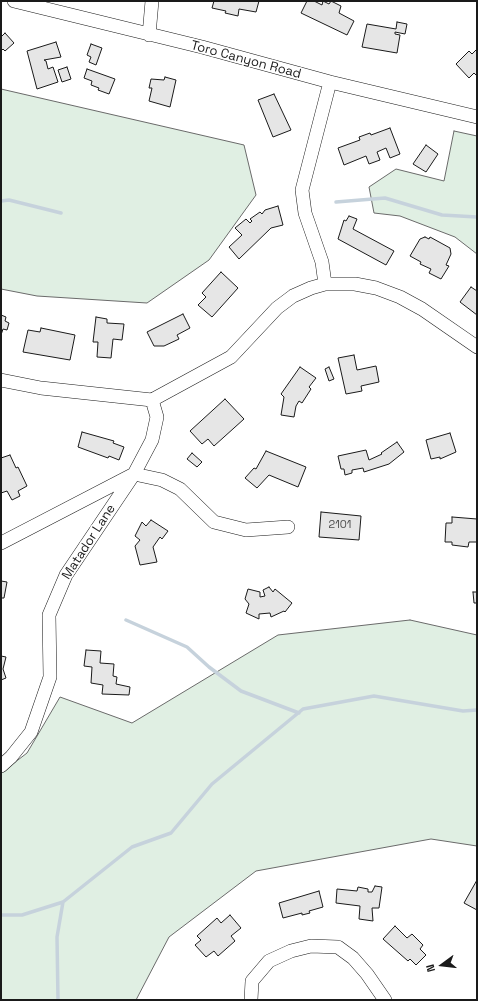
<!DOCTYPE html>
<style>
body{margin:0}
#map{position:relative;width:478px;height:1001px;overflow:hidden;background:#fff;font-family:"Space Grotesk",sans-serif}
canvas{display:block}
.frame{position:absolute;inset:0;border:2px solid #1a1a1a;pointer-events:none}
.north{position:absolute;left:422px;top:945px;width:40px;height:40px;-webkit-text-stroke:3px #fff;paint-order:stroke;rotate:255deg;font-size:11px;font-weight:700;line-height:16px;text-align:center;color:#1a1a1a}
.north::after{content:'';display:block;margin:auto;width:14px;height:18px;background:#1a1a1a;clip-path:polygon(50% 0,100% 100%,50% 72%,0 100%)}
</style>
<div id="map">
<canvas width="478" height="1001"></canvas>
<div class="frame"></div>
<div class="north">N</div>
</div>
<script>
const ctx = document.querySelector('canvas').getContext('2d');
ctx.lineJoin = 'round';
function fill(path, color) { ctx.fillStyle = color; ctx.fill(path, 'evenodd'); }
const shape = rows => new Path2D(rows.map(r => 'M' + r).join(''));
function stroke(path, color, width, dash) { ctx.strokeStyle = color; ctx.lineWidth = width; ctx.lineCap = dash ? 'butt' : 'round'; ctx.setLineDash(dash || []); ctx.stroke(path); }
function drawText(font, color, halo, rows, align = 'center') {
  ctx.font = font + ' "Space Grotesk",sans-serif'; ctx.lineWidth = 3; ctx.setLineDash([]); ctx.textBaseline = 'middle'; ctx.strokeStyle = halo; ctx.fillStyle = color; for (const [text, x, y, turn = 0] of rows) {
    ctx.save(); ctx.translate(x, y); ctx.rotate((+turn || 0) * Math.PI / 180); ctx.textAlign = isNaN(turn) ? turn : align; if (halo) ctx.strokeText(text, 0, 0); ctx.fillText(text, 0, 0); ctx.restore();
  }
}
const green = shape([
 [1,89,244,145,256,195,209,260,147,303,37,296,1,289,1,89],
 [454,131,477,136,477,254,455,237,400,216,374,213,369,187,396,169,444,181,454,131],
 [410,620,477,635,477,846,431,839,256,871,169,937,136,1000,1,1000,1,773,27,753,60,697,132,723,278,635,410,620]
]);
const stream = shape([
 [1,201,9,200,61,213],
 [336,202,385,198,442,215,477,217],
 [126,620,187,647,209,667,241,691,299,713],
 [1,915,22,915,63,902,132,847,171,833,212,784,303,709,374,696,463,711,477,710],
 [58,1000,57,937,63,902]
]);
const building = shape([
 [214,1,259,1,256,12,239,9,238,16,225,13,226,11,212,8,214,1],
 [307,1,314,1,322,5,323,1,329,4,331,1,341,6,339,13,354,21,347,35,301,13,307,1],
 [397,22,407,24,405,34,395,32,395,34,400,35,397,53,362,47,367,24,396,29,397,22],
 [5,33,14,43,5,51,3,49,1,51,1,37,5,33],
 [56,42,61,57,44,60,46,61,48,69,53,67,58,82,37,89,27,51,56,42],
 [91,44,102,48,96,65,89,62,91,57,87,55,91,44],
 [477,49,477,76,474,73,469,78,456,64,469,51,472,54,477,49],
 [67,67,71,79,62,82,58,70,67,67],
 [87,69,115,79,109,94,98,90,99,88,91,85,92,81,84,78,87,69],
 [165,77,176,80,170,107,149,101,152,88,149,88,151,79,164,80,165,77],
 [274,94,291,130,273,137,258,100,274,94],
 [390,128,400,154,390,158,386,148,377,152,380,160,369,164,366,156,344,165,338,148,360,140,359,137,370,133,371,135,390,128],
 [426,145,438,154,426,172,413,164,426,145],
 [278,206,283,225,271,228,239,259,229,247,242,235,235,228,246,219,250,223,252,221,250,219,260,212,262,214,265,210,278,206],
 [349,216,357,219,353,229,394,251,386,265,338,239,344,220,346,221,349,216],
 [425,237,429,239,430,237,450,248,451,254,446,265,449,266,441,279,429,273,431,269,420,264,421,262,410,256,420,239,425,237],
 [221,272,238,288,212,317,198,305,206,297,202,293,221,272],
 [471,287,477,291,477,315,460,302,471,287],
 [183,314,190,328,177,335,179,339,164,346,154,346,147,332,183,314],
 [1,315,6,317,5,321,9,323,7,330,3,329,1,335,1,315],
 [96,317,107,319,107,323,124,324,122,340,113,339,111,358,97,357,98,342,93,342,96,317],
 [41,328,75,335,70,360,23,352,28,330,40,332,41,328],
 [354,355,357,370,376,366,379,382,361,386,362,391,346,394,338,358,354,355],
 [300,367,316,378,309,387,311,389,302,403,299,401,296,406,294,417,281,415,284,397,281,394,300,367],
 [329,367,334,379,329,381,325,369,329,367],
 [225,399,244,419,214,446,208,439,202,444,190,431,225,399],
 [82,432,114,441,113,443,124,447,119,460,109,456,108,458,78,447,82,432],
 [450,433,456,452,440,459,440,457,431,459,426,440,450,433],
 [397,442,404,452,389,464,364,472,363,468,352,470,352,473,345,475,344,469,341,469,338,456,366,450,369,460,382,454,381,453,397,442],
 [266,451,306,467,298,487,269,475,257,488,245,478,254,468,256,469,266,451],
 [192,453,202,462,197,467,187,459,192,453],
 [10,455,16,468,18,467,27,486,18,491,20,496,12,500,7,491,1,493,1,458,10,455],
 [321,512,361,516,359,540,319,537,321,512],
 [452,517,477,519,477,542,469,542,468,547,452,545,452,542,445,542,446,523,452,523,452,517],
 [151,520,168,531,162,539,160,537,153,547,157,562,140,565,135,546,140,540,135,536,142,522,146,526,151,520],
 [1,581,7,582,4,598,1,598,1,581],
 [269,587,273,592,275,589,292,603,285,612,284,611,271,617,270,613,259,614,259,619,246,613,249,604,245,599,248,589,260,592,260,597,265,596,263,590,269,587],
 [473,592,477,592,477,603,474,603,473,592],
 [86,650,101,651,100,663,114,664,113,676,117,677,116,684,130,687,129,695,102,694,103,685,91,683,92,667,84,666,86,650],
 [1,656,6,657,3,669,6,678,1,680,1,656],
 [477,880,477,910,464,903,477,880],
 [375,886,382,887,379,908,372,908,373,921,359,919,360,906,336,903,337,889,357,891,358,887,368,889,368,892,372,892,375,886],
 [319,891,323,907,309,911,310,913,302,915,302,913,283,918,279,903,319,891],
 [230,915,241,928,231,936,235,941,218,956,214,951,206,957,195,945,201,940,197,936,217,918,221,923,230,915],
 [395,926,407,938,412,934,423,945,420,949,426,955,416,965,410,959,408,961,383,939,395,926]
]);
const minor = shape([
 [14,1,202,47,330,82,477,117],
 [149,35,152,1],
 [325,284,322,262,305,213,302,190,330,82],
 [1,380,41,388,152,400,231,357,277,308,293,296,311,288,325,284,355,284,376,288,400,297,422,309,477,347],
 [1,543,134,474,152,440,157,417,152,400],
 [1,766,11,757,31,732,50,677,49,615,66,575,134,474,162,480,180,489,214,522,246,530,288,527],
 [251,1000,252,981,269,961,291,951,311,946,338,947,353,958,367,974,385,1000]
]);
const numberNames = [
 ["2101",340,525]
];
const streetNames = [
 ["Toro Canyon Road",246,60,15],
 ["Matador Lane",89,542,-57]
];
fill(green, '#e0efe3');
stroke(green, '#6a6a6a', 1);
stroke(stream, '#c6d2dc', 3.5);
fill(building, '#e6e6e6');
stroke(building, '#1a1a1a', 1);
stroke(minor, '#1a1a1a', 14);
stroke(minor, '#fff', 13);
drawText('11px', '#4d4d4d', null, numberNames);
drawText('13px', '#1a1a1a', '#fff', streetNames);
</script>
